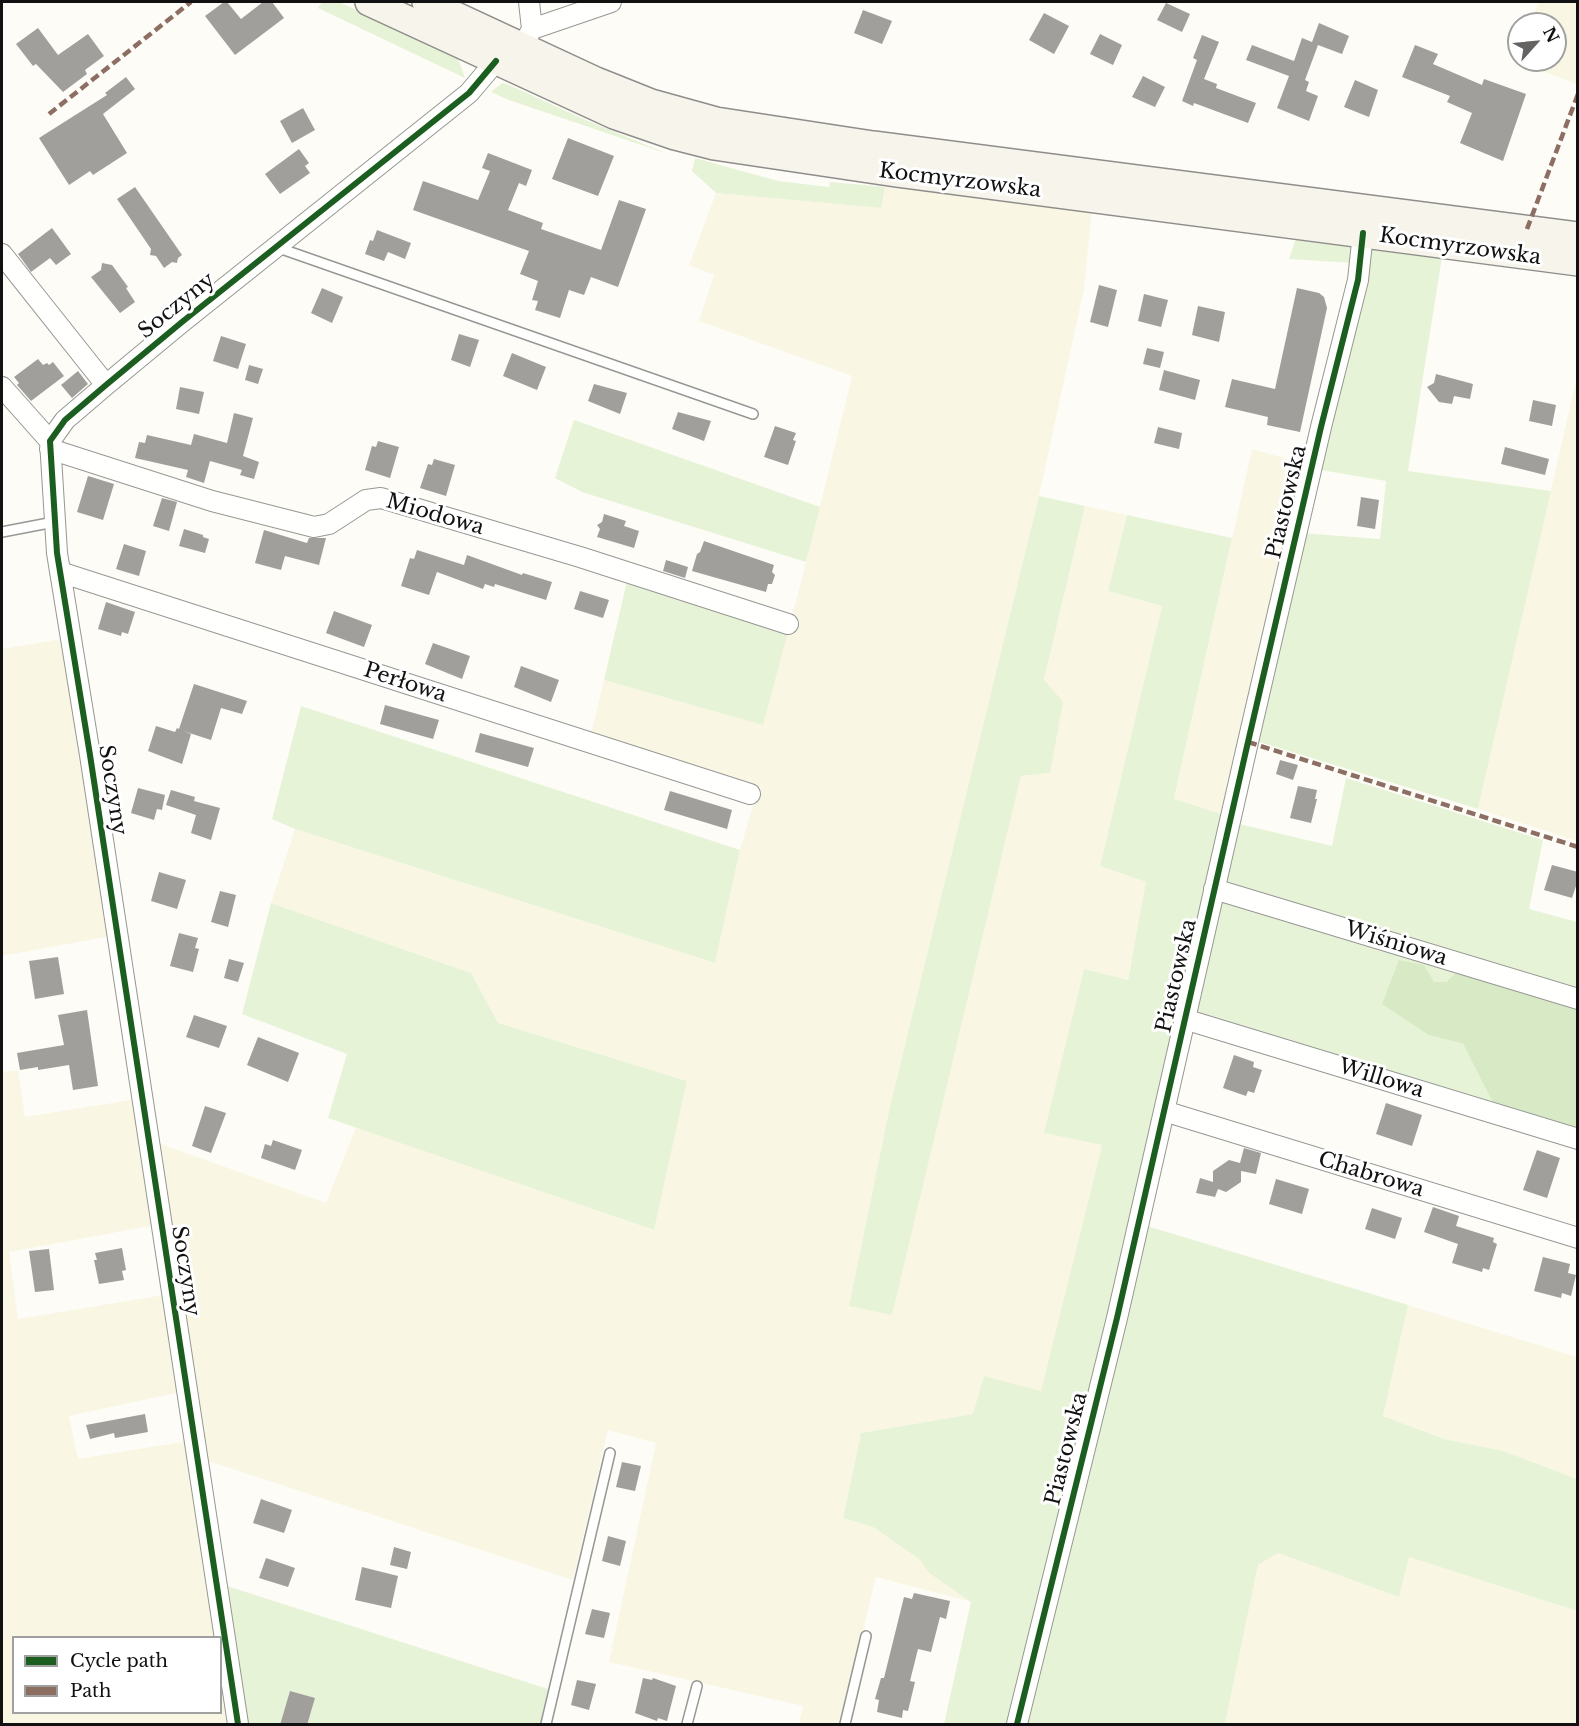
<!DOCTYPE html>
<meta charset="utf-8">
<style>
body{margin:0}
#map{position:relative;width:1579px;height:1726px;overflow:hidden;background:#fdfcf7;font-family:"Libre Baskerville",serif}
canvas{display:block}
.frame{position:absolute;inset:0;border:3px solid #111;pointer-events:none}
.legend{position:absolute;left:12px;top:1636px;width:210px;height:78px;box-sizing:border-box;background:#fff;border:2px solid #a0a0a0;margin:0;padding:8px 10px;list-style:none;font-size:18px;color:#111}
.legend li{display:flex;align-items:center;gap:12px;height:30px}
.legend b{width:30px;border:2px solid #a0a0a0}
.north{position:absolute;left:1507px;top:12px;width:60px;height:60px;box-sizing:border-box;background:#fff;border:2px solid #a0a0a0;border-radius:50%;rotate:63deg;font-size:16px;font-weight:700;line-height:24px;text-align:center;color:#111}
.north::after{content:'';display:block;margin:auto;width:21px;height:27px;background:#646362;clip-path:polygon(50% 0,100% 100%,50% 72%,0 100%)}
</style>
<div id="map">
<canvas width="1579" height="1726"></canvas>
<div class="frame"></div>
<ul class="legend">
<li><b style="height:8px;background:#1b5e20"></b>Cycle path</li>
<li><b style="height:8px;background:#8d6e63"></b>Path</li>
</ul>
<div class="north">N</div>
</div>
<script>
const ctx = document.querySelector('canvas').getContext('2d');
ctx.lineJoin = 'round';
function fill(path, color) { ctx.fillStyle = color; ctx.fill(path, 'evenodd'); }
const shape = rows => new Path2D(rows.map(r => 'M' + r).join(''));
function stroke(path, color, width, dash) { ctx.strokeStyle = color; ctx.lineWidth = width; ctx.lineCap = dash ? 'butt' : 'round'; ctx.setLineDash(dash || []); ctx.stroke(path); }
function drawText(font, color, halo, rows, align = 'center') {
  ctx.font = font + ' "Libre Baskerville",serif'; ctx.lineWidth = 6; ctx.setLineDash([]); ctx.textBaseline = 'middle'; ctx.strokeStyle = halo; ctx.fillStyle = color; for (const [text, x, y, turn = 0] of rows) {
    ctx.save(); ctx.translate(x, y); ctx.rotate((+turn || 0) * Math.PI / 180); ctx.textAlign = isNaN(turn) ? turn : align; if (halo) ctx.strokeText(text, 0, 0); ctx.fillText(text, 0, 0); ctx.restore();
  }
}
const farmland = shape([
 [1539,2,1577,2,1577,84,1512,60,1519,45,1519,60,1555,60,1555,24,1529,24],
 [885,187,1092,210,1084,289,1039,496,890,1106,849,1306,892,1314,1021,776,1050,773,1044,681,1085,506,1127,515,1108,591,1162,606,1100,866,1149,883,1127,981,1084,969,1045,1133,1102,1145,1041,1392,984,1376,974,1414,861,1433,843,1518,873,1527,919,1559,929,1573,972,1602,876,1577,840,1724,799,1724,803,1706,609,1662,656,1443,608,1430,573,1580,208,1461,158,1143,326,1203,356,1127,654,1230,687,1081,497,1023,471,973,271,903,295,829,715,963,740,850,757,792,590,738,604,680,763,724,806,563,852,376,699,321,714,275,689,265,716,193,881,208],
 [1577,376,1577,841,1478,809],
 [1252,449,1309,465,1227,816,1174,800],
 [63,639,111,936,2,956,2,649],
 [18,1070,25,1117,137,1099,156,1225,9,1252,18,1319,164,1295,181,1392,69,1416,78,1459,188,1441,220,1637,14,1638,14,1712,220,1712,221,1644,233,1724,2,1724,2,1072],
 [1408,1305,1577,1357,1577,1479,1502,1451,1444,1439,1383,1416],
 [1278,1553,1399,1597,1409,1557,1577,1611,1577,1724,1225,1724,1258,1565]
]);
const green = shape([
 [322,2,339,2,457,56,465,78,318,8],
 [502,83,507,84,588,121,668,154,509,100,491,92],
 [695,158,778,181,829,187,830,182,885,187,881,208,716,193,692,171],
 [1296,238,1349,245,1352,250,1352,263,1289,259],
 [1367,248,1442,257,1408,471,1551,491,1478,809,1253,740,1301,533,1380,539,1386,481,1315,469],
 [574,420,820,507,806,562,582,492,555,478],
 [1039,496,1085,506,1044,680,1063,702,1050,773,1021,776,892,1315,849,1306,890,1106],
 [1127,515,1232,538,1174,799,1227,816,1014,1724,944,1724,971,1602,929,1573,919,1559,873,1527,843,1518,861,1433,973,1414,984,1376,1041,1391,1102,1145,1044,1133,1084,969,1128,980,1146,882,1100,866,1162,606,1108,591],
 [627,581,788,632,763,725,604,680],
 [301,706,740,850,715,963,295,829,272,819],
 [1346,778,1543,840,1529,909,1577,922,1577,994,1219,885,1235,823,1332,846],
 [1216,894,1461,968,1446,982,1434,982,1429,1035,1463,1044,1495,1107,1189,1017],
 [271,903,471,973,498,1023,687,1081,654,1230,328,1118,347,1054,242,1014],
 [1144,1225,1408,1305,1383,1416,1444,1439,1503,1451,1577,1479,1577,1611,1409,1557,1399,1597,1278,1553,1258,1565,1225,1724,1024,1724],
 [224,1585,548,1689,540,1724,246,1724]
]);
const forest = shape([
 [1399,960,1424,965,1434,982,1446,982,1461,968,1577,1004,1577,1134,1495,1107,1463,1044,1429,1035,1382,1004]
]);
const building = shape([
 [224,2,227,2,241,19,263,2,272,2,284,18,235,55,205,16],
 [1166,3,1190,14,1182,32,1157,20],
 [863,10,892,21,882,44,854,33],
 [1044,13,1069,26,1054,54,1029,40],
 [1319,23,1349,36,1342,54,1318,45,1305,80,1309,82,1306,91,1318,96,1309,121,1277,108,1289,76,1246,60,1252,45,1294,61,1302,38,1312,42],
 [38,28,58,55,88,34,104,56,85,70,87,74,63,92,36,64,33,66,16,44],
 [1100,34,1122,45,1113,65,1090,54],
 [1202,35,1219,42,1204,79,1217,84,1216,88,1256,103,1248,123,1194,103,1193,106,1182,101,1197,60,1193,58],
 [1415,45,1438,54,1433,64,1482,85,1484,79,1526,94,1503,161,1460,143,1472,113,1447,102,1450,96,1402,77],
 [1143,76,1165,87,1155,107,1132,97],
 [126,77,135,89,103,114,127,153,93,175,90,171,69,185,39,138,107,95,105,93],
 [1355,80,1378,90,1369,117,1344,107],
 [303,108,315,130,292,143,280,121],
 [568,138,614,156,598,196,552,179],
 [299,149,309,163,305,166,310,173,280,194,265,174],
 [488,153,532,170,526,186,519,183,508,210,543,223,541,229,601,250,619,200,646,209,618,287,591,277,584,295,569,290,560,318,535,310,538,301,532,300,538,281,520,274,529,251,413,210,423,181,478,200,490,171,482,168],
 [135,187,182,255,178,258,177,263,172,262,164,268,156,256,150,255,151,249,117,199],
 [52,228,71,254,56,265,50,258,31,272,18,254],
 [377,230,411,243,405,259,388,252,384,261,365,254,370,240,373,241],
 [102,263,112,265,128,287,126,288,135,302,120,313,91,277,101,270],
 [1099,285,1117,290,1108,327,1090,322],
 [322,288,343,297,332,323,311,313],
 [1297,288,1319,293,1324,297,1327,308,1300,432,1267,425,1268,417,1225,407,1232,379,1275,389],
 [1144,294,1168,300,1161,327,1138,321],
 [1198,306,1225,312,1219,342,1192,335],
 [459,334,479,340,470,367,451,360],
 [221,336,246,344,238,369,213,361],
 [1147,348,1164,352,1160,368,1143,364],
 [512,353,546,367,537,390,503,376],
 [38,359,43,365,47,363,49,365,53,362,64,376,31,401,17,385,19,383,14,377],
 [249,365,263,369,258,384,245,380],
 [1164,370,1200,380,1195,400,1159,390],
 [78,371,88,384,72,398,61,385],
 [1436,374,1473,384,1470,399,1454,396,1452,404,1439,402,1427,387,1434,383],
 [594,384,627,393,620,414,588,401],
 [180,387,204,392,199,414,176,409],
 [1533,400,1556,405,1552,426,1529,421],
 [678,412,711,421,704,441,672,429],
 [234,413,253,418,243,456,259,462,254,479,240,475,242,470,210,461,204,483,186,477,188,470,135,458,139,442,145,443,147,435,191,445,194,434,227,443],
 [775,426,796,433,793,440,796,441,788,465,764,457],
 [1158,427,1182,433,1179,449,1154,443],
 [378,441,399,447,390,478,365,470,372,446,376,447],
 [1505,447,1549,459,1545,475,1501,464],
 [434,459,455,465,446,496,420,488,428,464,432,465],
 [88,476,114,484,103,520,77,512],
 [1361,497,1379,500,1375,529,1357,526],
 [162,498,177,502,169,531,153,526],
 [604,514,626,521,624,526,639,531,634,548,597,537,600,529,597,525,602,522],
 [184,529,203,535,203,537,209,539,205,553,179,546],
 [264,530,307,543,309,538,326,538,319,565,285,556,281,570,255,563],
 [704,541,774,565,772,572,775,575,772,584,768,584,766,592,692,571,697,554,700,552],
 [124,544,146,551,139,576,116,569],
 [417,550,464,565,467,555,522,575,523,573,552,582,546,600,495,584,494,587,485,584,483,589,437,572,429,595,401,586,410,558,414,559],
 [666,560,688,567,685,578,663,571],
 [580,591,609,600,603,618,574,609],
 [106,602,135,612,128,634,122,632,121,636,98,629],
 [334,611,372,625,364,647,326,633],
 [433,643,470,656,462,679,425,664],
 [521,666,559,680,551,702,514,687],
 [194,684,247,701,242,714,221,708,211,740,183,731,191,734,182,764,148,751,156,726,175,732,177,728,179,729],
 [385,705,439,720,433,739,380,724],
 [480,733,534,748,528,767,475,752],
 [1280,760,1298,765,1293,780,1276,774],
 [1298,786,1317,790,1315,799,1317,799,1311,823,1290,818],
 [138,788,165,795,162,810,157,809,154,820,131,813],
 [171,790,195,797,194,801,220,808,211,840,191,833,196,815,166,805],
 [670,791,732,810,727,829,664,810],
 [1552,865,1578,872,1578,880,1572,898,1544,890],
 [159,872,186,880,177,909,151,901],
 [220,891,236,895,228,927,211,922],
 [179,933,198,938,195,948,199,949,193,972,170,966],
 [58,957,64,994,35,999,29,961],
 [229,959,244,963,238,982,224,978],
 [87,1010,98,1086,73,1090,69,1065,38,1070,38,1067,20,1070,17,1053,64,1045,58,1015],
 [194,1015,227,1026,219,1048,186,1037],
 [258,1037,299,1053,288,1082,247,1065],
 [1234,1055,1254,1062,1253,1067,1262,1070,1254,1093,1248,1091,1246,1096,1223,1088],
 [1386,1103,1422,1115,1412,1146,1376,1134],
 [205,1106,226,1113,211,1153,192,1146],
 [273,1140,302,1150,295,1170,261,1158,265,1144,271,1146],
 [1244,1148,1261,1153,1256,1174,1241,1171,1241,1182,1226,1192,1218,1189,1215,1197,1196,1193,1200,1178,1213,1182,1213,1171,1229,1160,1240,1163],
 [1537,1150,1560,1158,1547,1198,1523,1190],
 [1276,1179,1309,1189,1302,1214,1269,1204],
 [1433,1207,1459,1216,1456,1226,1494,1238,1493,1242,1497,1244,1489,1270,1483,1268,1482,1272,1452,1263,1458,1244,1424,1232],
 [1372,1208,1402,1218,1395,1239,1365,1229],
 [122,1248,126,1270,122,1271,124,1280,99,1284,94,1260,97,1260,95,1253],
 [49,1249,54,1290,35,1292,29,1251],
 [1543,1257,1570,1264,1568,1273,1576,1275,1571,1296,1562,1293,1561,1298,1534,1291],
 [145,1414,148,1432,115,1438,114,1433,90,1439,86,1425],
 [622,1462,641,1466,635,1491,616,1487],
 [261,1499,292,1510,284,1533,253,1523],
 [608,1536,626,1541,620,1566,602,1561],
 [394,1547,411,1552,407,1569,390,1565],
 [266,1558,295,1568,288,1587,259,1578],
 [362,1567,398,1576,391,1608,355,1600],
 [914,1593,950,1601,946,1619,940,1617,931,1652,918,1649,910,1681,915,1682,908,1711,903,1710,902,1718,877,1712,879,1700,875,1699,881,1678,884,1678,904,1597,912,1599],
 [592,1609,610,1613,604,1638,585,1634],
 [643,1678,652,1680,653,1678,676,1686,667,1721,658,1718,657,1721,635,1713],
 [577,1680,596,1684,589,1710,571,1705],
 [290,1691,315,1698,307,1725,280,1725]
]);
const lane = shape([
 [276,247,753,414],
 [2,532,54,522],
 [546,1724,610,1453],
 [687,1724,697,1686],
 [845,1724,866,1636]
]);
const street = shape([
 [529,2,532,29],
 [522,47,532,29,611,2],
 [2,254,106,385],
 [2,387,50,441],
 [50,449,212,501,314,527,329,524,366,500,381,498,580,557,788,624],
 [60,572,750,794],
 [1214,889,1578,999],
 [1184,1019,1578,1139],
 [1164,1111,1578,1238],
 [238,1724,90,755,57,553,50,441,65,420,106,385,182,322,469,93,496,61],
 [1017,1724,1117,1318,1248,742,1321,427,1358,280,1363,233]
]);
const secondary = shape([
 [369,2,614,115,675,136,714,146,896,173,1578,262],
 [426,2,596,81,651,103,716,121,873,145,1578,236]
]);
const quiet = shape([
 [49,114,191,2],
 [1527,229,1578,94],
 [1248,742,1578,847]
]);
const cycleway = shape([
 [238,1724,90,755,57,553,50,441,65,420,106,385,182,322,469,93,496,61],
 [1017,1724,1117,1318,1248,742,1321,427,1358,280,1363,233]
]);
const streetNames = [
 ["Kocmyrzowska",960,181,7],
 ["Kocmyrzowska",1460,247,8],
 ["Soczyny",177,306,-39],
 ["Piastowska",1287,502,-77],
 ["Miodowa",435,515,16],
 ["Perłowa",405,683,18],
 ["Soczyny",112,790,81],
 ["Wiśniowa",1396,944,17],
 ["Piastowska",1177,976,-77],
 ["Willowa",1381,1079,17],
 ["Chabrowa",1371,1175,17],
 ["Soczyny",185,1271,81],
 ["Piastowska",1067,1449,-76]
];
fill(farmland, '#f9f7e4');
fill(green, '#e7f3d7');
fill(forest, '#d8eac5');
fill(building, '#a19f9c');
stroke(lane, '#979795', 12);
stroke(street, '#979795', 22);
stroke(secondary, '#8e8d8b', 30);
stroke(lane, '#fffffe', 9);
stroke(street, '#fffffe', 20);
stroke(secondary, '#f6f4eb', 27);
stroke(quiet, '#8d6e63', 4.5, [9, 4.5]);
stroke(cycleway, '#1b5e20', 6);
drawText('21px', '#111', '#fff', streetNames);
</script>
